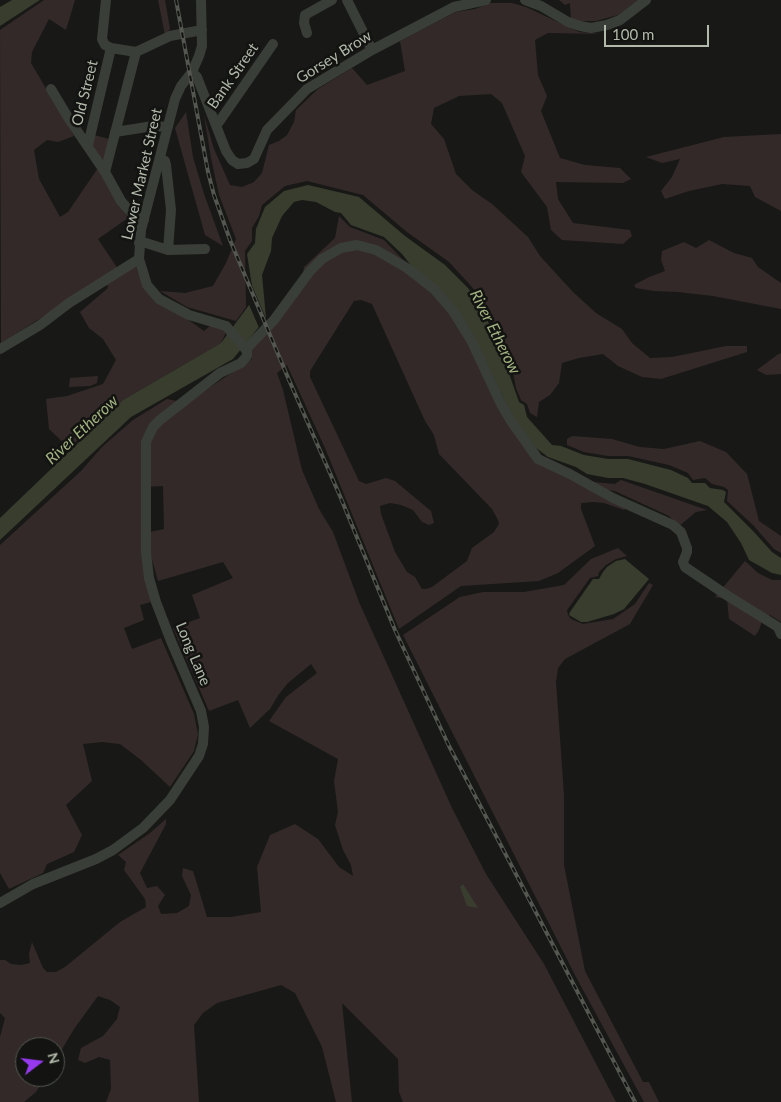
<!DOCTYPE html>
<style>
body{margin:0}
#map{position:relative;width:781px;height:1102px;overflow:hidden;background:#181917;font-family:Lato,sans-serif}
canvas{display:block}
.north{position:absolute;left:15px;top:1037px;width:50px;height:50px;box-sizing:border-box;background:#131412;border:1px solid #52564f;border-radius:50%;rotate:75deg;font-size:14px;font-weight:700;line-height:20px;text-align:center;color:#b1b9aa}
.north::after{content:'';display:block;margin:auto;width:18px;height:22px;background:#973aef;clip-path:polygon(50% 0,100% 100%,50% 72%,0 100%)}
.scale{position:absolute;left:604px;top:25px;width:105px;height:22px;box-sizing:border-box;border:2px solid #b1b9aa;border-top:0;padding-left:6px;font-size:15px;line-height:18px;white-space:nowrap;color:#b1b9aa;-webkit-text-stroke:4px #131412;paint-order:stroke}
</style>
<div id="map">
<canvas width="781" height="1102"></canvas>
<div class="north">N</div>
<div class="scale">100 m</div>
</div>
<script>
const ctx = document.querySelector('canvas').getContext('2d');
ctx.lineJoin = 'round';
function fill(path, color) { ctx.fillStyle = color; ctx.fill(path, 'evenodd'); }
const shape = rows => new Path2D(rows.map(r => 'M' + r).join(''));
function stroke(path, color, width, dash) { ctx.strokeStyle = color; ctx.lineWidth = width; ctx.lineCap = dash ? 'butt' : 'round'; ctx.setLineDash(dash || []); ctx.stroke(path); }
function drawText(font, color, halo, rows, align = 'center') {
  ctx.font = font + ' Lato,sans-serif'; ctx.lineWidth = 5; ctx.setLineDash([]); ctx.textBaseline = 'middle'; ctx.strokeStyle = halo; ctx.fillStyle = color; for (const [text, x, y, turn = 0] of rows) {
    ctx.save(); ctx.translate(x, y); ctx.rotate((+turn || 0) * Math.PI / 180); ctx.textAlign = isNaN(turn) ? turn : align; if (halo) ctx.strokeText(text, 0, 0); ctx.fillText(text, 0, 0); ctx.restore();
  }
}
const green = shape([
 [44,0,75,0,66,30,49,19,32,52,31,63,74,136,58,142,47,140,34,150,39,179,60,217,68,212,98,168,128,218,98,239,118,269,1,343,0,30],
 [158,0,165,0,170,29,165,35],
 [559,0,638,0,618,15,596,21,571,21,570,3,565,5],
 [491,3,512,3,526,7,579,32,602,34,548,33,535,40,538,75,547,96,541,111,560,158,585,165,620,168,631,179,623,183,556,182,558,199,573,223,630,230,632,236,623,244,562,240,551,230,547,207,521,172,525,156,502,103,491,94,459,96,434,108,431,124,444,139,456,174,472,190,492,204,528,237,540,256,573,292,596,313,622,329,632,343,650,358,672,357,726,346,747,346,747,352,661,379,642,377,618,366,603,354,579,358,562,363,559,383,550,395,539,402,537,417,530,413,527,404,521,400,516,388,512,367,483,302,472,287,449,262,407,232,363,195,307,181,285,186,262,205,259,216,252,228,252,241,245,251,246,307,236,321,187,307,160,291,185,293,213,286,226,263,236,239,219,195,211,158,204,115,214,149,230,185,242,187,254,182,262,173,269,145,279,141,287,135,294,122,296,110,318,89,352,68,367,85,405,71,400,41,456,12,475,9],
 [186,112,193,157,204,194,223,246,205,235,175,128],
 [781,134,781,211,755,197,750,186,722,184,689,191,665,199,661,191,672,177,680,159,662,163,646,157,724,137],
 [94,135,109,139,104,162,102,161,92,144],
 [339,216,350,227,384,240,407,264,408,271,452,312,537,460,627,506,624,510,604,503,593,502,581,503,581,509,595,546,558,573,539,581,461,586,399,629,325,448,287,365,277,373,283,390,302,470,319,509,333,532,359,602,452,808,486,874,544,964,616,1102,403,1102,399,1092,398,1059,342,1003,352,1102,336,1102,322,1047,295,993,281,985,217,1003,203,1013,194,1025,199,1102,106,1102,111,1089,110,1060,99,1057,85,1063,78,1060,81,1048,103,1036,117,1019,120,1007,110,1000,98,996,74,1029,55,1061,55,1047,25,1047,25,1077,45,1077,36,1092,24,1102,0,1102,0,1037,5,1018,0,1013,0,960,5,960,11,964,21,965,30,963,29,954,32,942,43,968,47,972,56,972,65,967,120,922,146,907,145,899,124,870,126,862,118,855,150,833,166,819,166,824,140,873,147,888,157,886,165,895,158,906,161,914,177,913,189,906,191,895,182,876,183,868,193,871,207,917,231,917,261,912,257,867,270,835,295,824,318,839,339,867,353,876,351,865,343,850,335,825,338,812,334,781,338,759,269,721,286,697,317,673,311,664,288,683,279,694,270,709,250,728,238,700,209,711,173,628,200,618,192,595,233,578,223,562,158,581,150,552,150,532,164,529,163,486,143,487,151,602,140,605,144,620,124,628,132,649,161,638,194,714,198,734,194,751,170,787,141,760,120,744,102,742,83,744,92,781,66,805,82,835,74,852,47,864,43,873,9,889,0,873,0,545,81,471,102,447,133,420,167,399,187,403,252,359,250,347,303,274,304,267,335,238],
 [361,300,372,304,425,421,434,435,439,454,492,509,498,520,499,524,494,532,472,548,467,561,432,587,426,589,422,589,415,577,407,572,395,552,381,514,380,506,390,503,401,505,413,510,422,522,429,525,434,523,431,511,395,481,386,478,366,484,359,481,310,377,310,371,354,301],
 [709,240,734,253,752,258,758,267,781,283,781,309,713,296,678,292,654,291,636,288,634,285,649,277,665,271,661,260,662,251,684,242,696,248],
 [135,265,144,289,161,305,183,316,204,331,210,326,227,330,221,343,123,400,69,448,49,429,46,399,67,396,103,384,116,360,103,339,89,328,80,312,108,288,107,283],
 [781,353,781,374,766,375,757,370,777,355],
 [98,376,97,383,90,386,69,387,70,378],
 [572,436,612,439,640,447,664,449,700,441,726,452,747,474,759,521,781,536,781,553,774,549,753,525,727,501,728,490,724,487,712,484,705,478,693,480,688,473,669,465,628,456,608,456,584,452,567,445,567,439],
 [621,480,707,510,696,512,679,526,669,516,615,491,606,490,593,482,615,484],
 [618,548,627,556,616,559,606,565,599,572,598,576,590,578,567,610,568,615,571,619,583,624,613,619,635,604,649,583,653,585,630,624,565,659,558,668,556,682,564,795,564,865,585,971,643,1082,649,1082,659,1102,644,1102,576,977,403,635,460,597,483,592,524,592,564,585,591,559],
 [745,561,758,573,772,580,781,580,781,622,770,615,762,621,759,630,755,636,729,619,727,599,715,597]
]);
const water = shape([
 [12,0,40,0,0,26,0,7],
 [308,185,359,197,405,236,445,265,468,288,480,304,499,345,519,402,524,405,527,417,552,445,561,446,584,455,608,459,628,459,671,470,688,478,692,483,705,483,710,488,723,490,726,492,724,502,754,532,772,552,781,558,781,575,772,573,749,560,741,543,727,522,708,506,645,484,623,478,608,478,587,474,576,467,548,457,523,438,483,356,402,254,384,237,351,225,341,213,335,212,316,202,302,200,294,202,282,216,272,238,271,251,262,275,266,318,233,359,131,417,0,540,0,518,123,400,221,343,249,305,252,286,247,254,255,243,256,229,265,207,284,191],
 [625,559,649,579,624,609,614,614,587,622,581,622,569,615,570,612,593,579,599,579,603,572,607,567,616,561],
 [463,884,478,908,467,906,460,887]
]);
const pier = shape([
 [248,276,267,321,260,330,247,300,249,286]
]);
const minor = shape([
 [106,0,102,39,105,45,111,48,136,52,170,36,202,30],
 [347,0,372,50],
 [525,0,541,6,568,22,580,26,591,28,607,25,620,20,646,0],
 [307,33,304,23,305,15,332,0],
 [192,72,197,77,226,151,232,160,238,164,247,163,254,159,267,130,307,89,372,50,454,7,486,0],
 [51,89,69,119,105,172,121,201,134,216,144,220],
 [216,124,219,122,273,44],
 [115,132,153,126,168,127],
 [88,145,111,48],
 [160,158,165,161,166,165,171,210,168,250],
 [105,172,136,52],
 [139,243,146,243,168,250,205,249],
 [0,349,40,325,69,303,139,259],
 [246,349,274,320,310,271,322,259,341,248,357,245,376,250,407,268,434,289,453,311,471,340,501,404,511,421,538,459,570,474,613,498,673,525,681,532,687,548,687,552,683,562,685,567,728,596,778,627,781,634],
 [0,903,33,884,96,859,113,850,143,828,170,800,199,756,203,744,204,727,201,711,171,641,156,602,149,578,146,552,146,442,153,427,160,420,220,373,241,363,247,356,247,351,226,326,189,315,159,299,147,285,139,259,141,230,175,99,181,86,192,72,199,56,202,46,201,0]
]);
const rail = shape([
 [176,0,208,172,214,195,230,240,289,380,340,496,395,630,449,746,635,1102]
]);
const streetNames = [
 ["Gorsey Brow",334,57,-32],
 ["Bank Street",233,76,-55],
 ["Old Street",85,93,-76],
 ["Lower Market Street",142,174,-77],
 ["Long Lane",193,654,67]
];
const waterNames = [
 ["River Etherow",495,332,63],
 ["River Etherow",82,430,-43]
];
fill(green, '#332929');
fill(water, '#393d2e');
fill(pier, '#181917');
stroke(minor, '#3a3e38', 10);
stroke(rail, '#535750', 4);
stroke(rail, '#131412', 2, [5.5]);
drawText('15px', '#b1b9aa', '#131412', streetNames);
drawText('italic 16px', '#a3b382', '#131412', waterNames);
</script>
